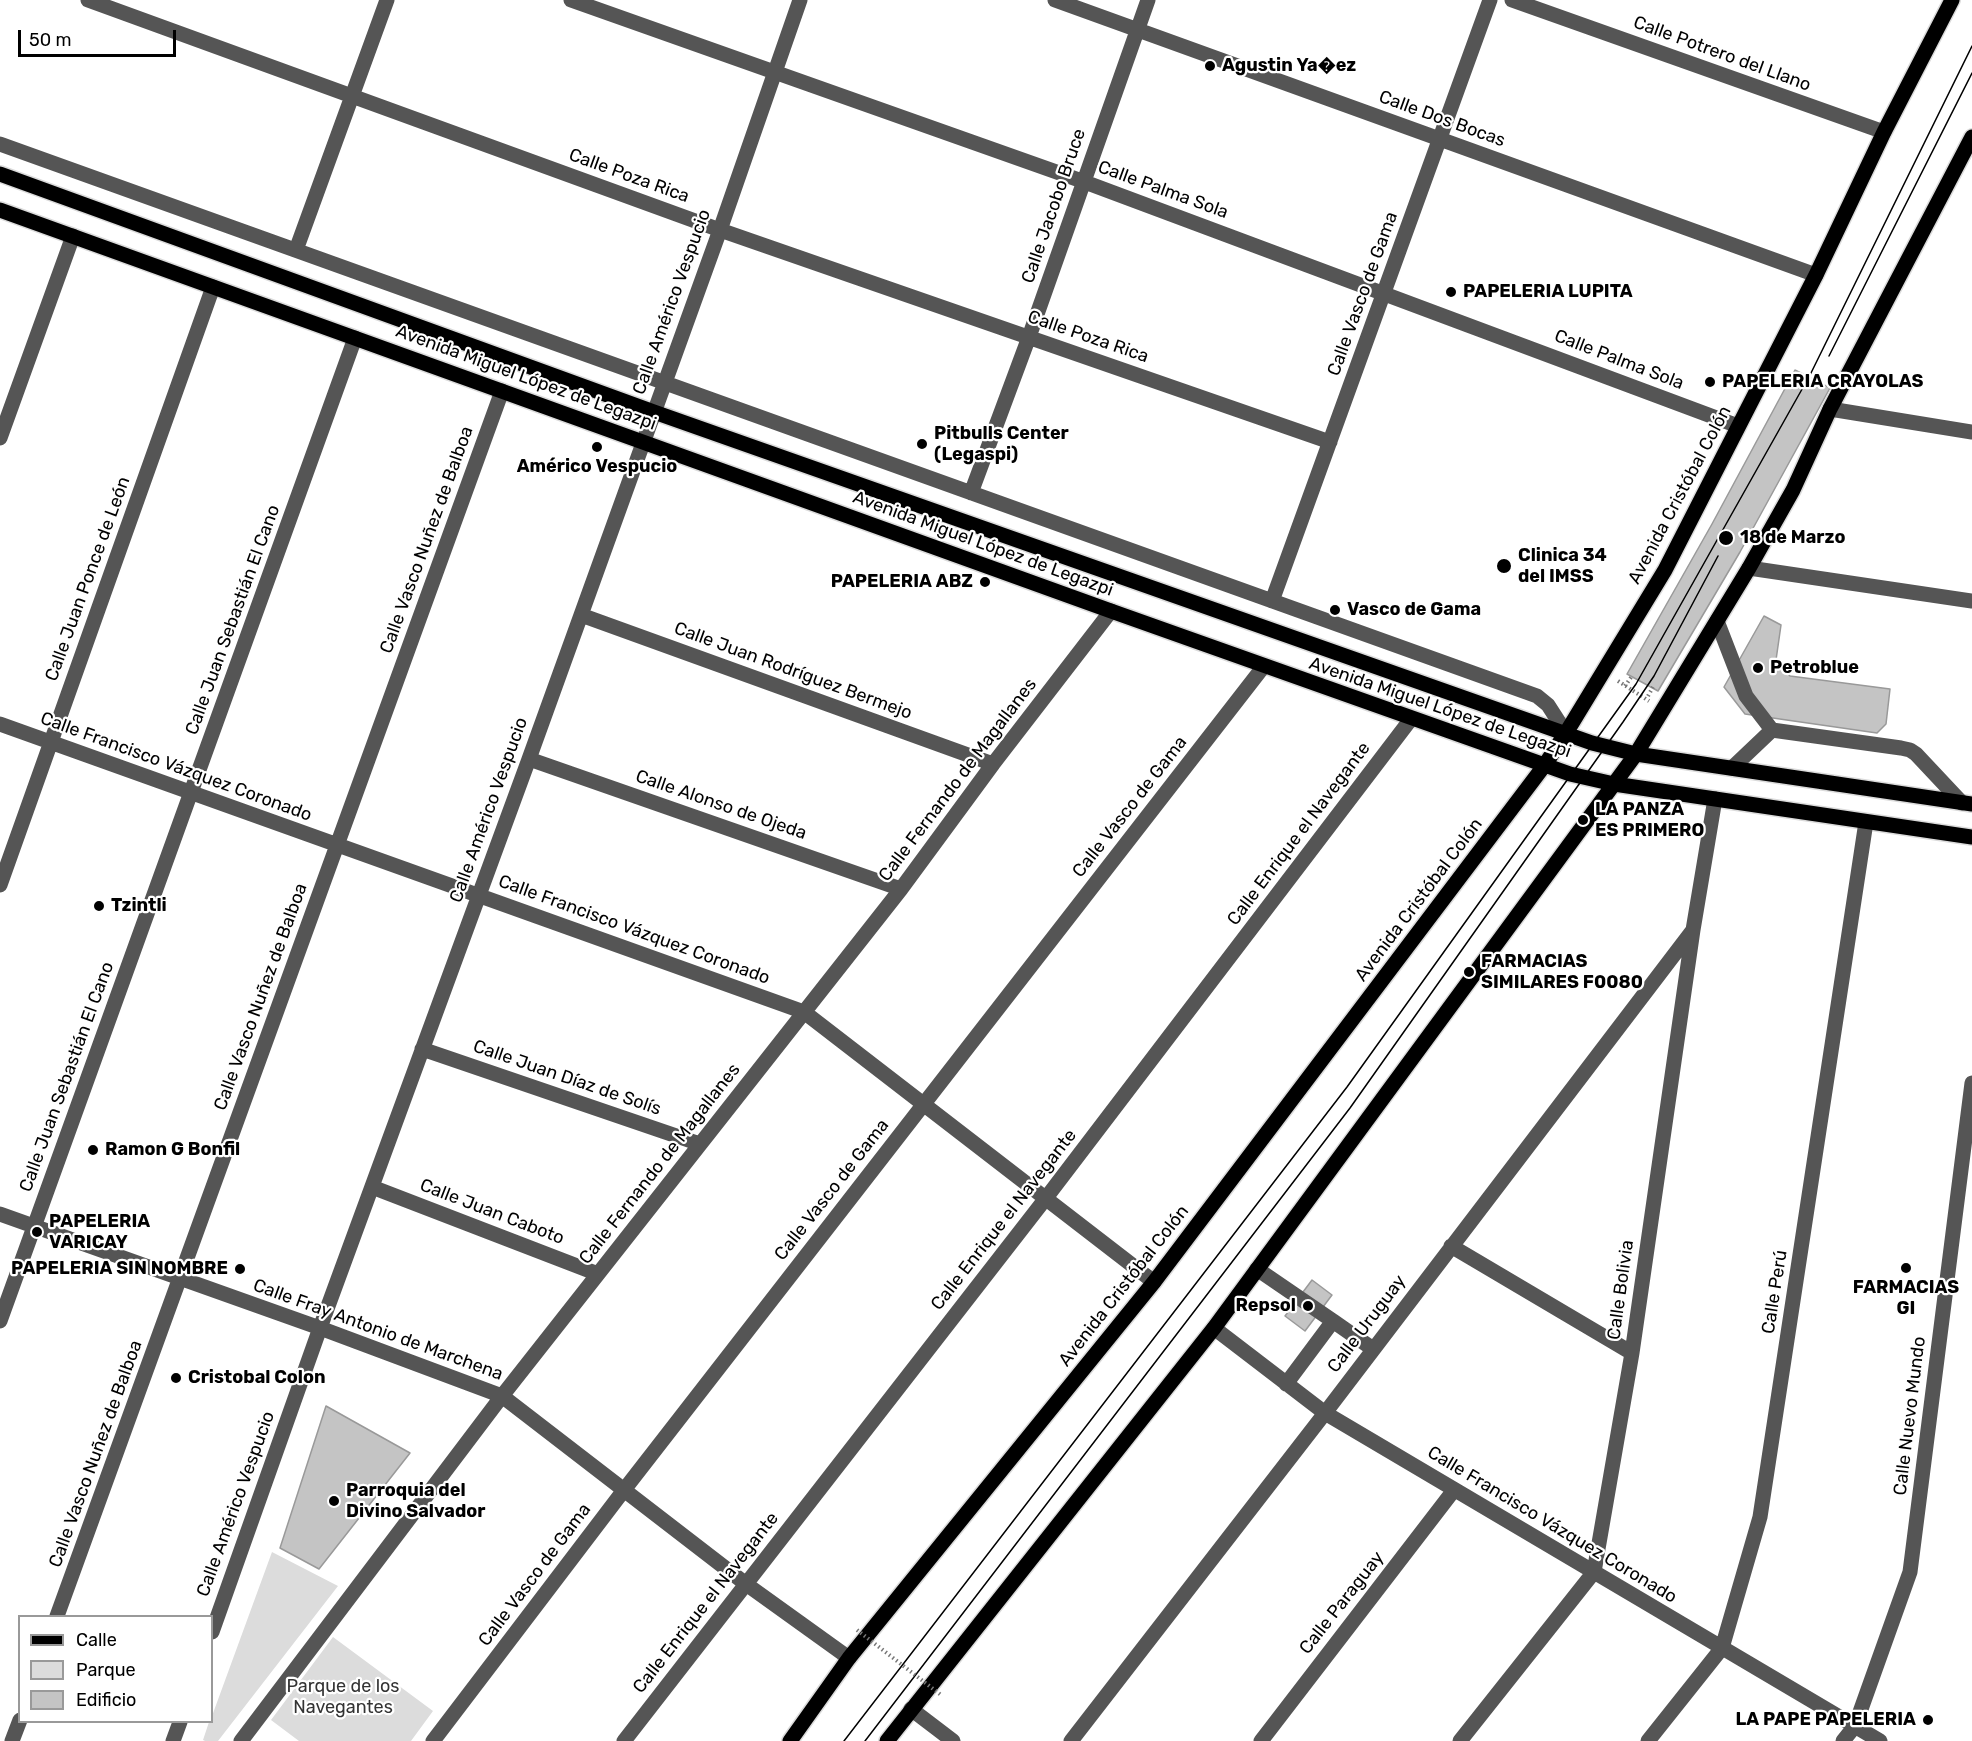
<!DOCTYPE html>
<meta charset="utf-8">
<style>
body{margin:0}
#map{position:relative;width:1972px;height:1741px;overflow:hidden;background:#fff;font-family:Rubik,sans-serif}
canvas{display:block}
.legend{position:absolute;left:18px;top:1615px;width:195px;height:108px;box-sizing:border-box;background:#fff;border:2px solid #999;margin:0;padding:8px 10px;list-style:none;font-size:18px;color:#000}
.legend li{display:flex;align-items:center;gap:12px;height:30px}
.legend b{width:30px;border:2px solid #999}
.scale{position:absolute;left:18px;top:30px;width:158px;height:27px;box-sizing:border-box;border:3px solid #000;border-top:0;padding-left:8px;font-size:18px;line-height:21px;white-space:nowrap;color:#000;-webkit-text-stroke:4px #fff;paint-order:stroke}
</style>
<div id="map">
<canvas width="1972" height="1741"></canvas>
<ul class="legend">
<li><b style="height:8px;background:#000"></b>Calle</li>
<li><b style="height:16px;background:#dcdcdc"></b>Parque</li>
<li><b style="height:16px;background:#c4c4c4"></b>Edificio</li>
</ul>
<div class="scale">50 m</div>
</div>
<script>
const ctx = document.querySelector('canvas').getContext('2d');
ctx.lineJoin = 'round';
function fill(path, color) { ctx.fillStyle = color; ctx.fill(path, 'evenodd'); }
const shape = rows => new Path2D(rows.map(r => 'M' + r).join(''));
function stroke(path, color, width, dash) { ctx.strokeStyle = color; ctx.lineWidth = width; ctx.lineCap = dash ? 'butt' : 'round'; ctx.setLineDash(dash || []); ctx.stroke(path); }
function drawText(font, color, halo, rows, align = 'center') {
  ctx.font = font + ' Rubik,sans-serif'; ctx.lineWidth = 4.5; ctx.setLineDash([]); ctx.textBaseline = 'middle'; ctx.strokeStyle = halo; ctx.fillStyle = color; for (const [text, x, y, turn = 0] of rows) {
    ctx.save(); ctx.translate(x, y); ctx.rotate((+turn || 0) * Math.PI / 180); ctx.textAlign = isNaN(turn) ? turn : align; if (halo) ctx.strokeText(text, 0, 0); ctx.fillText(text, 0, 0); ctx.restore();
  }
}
const green = shape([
 [272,1552,338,1586,218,1741,205,1741,203,1740,209,1722,212,1722,212,1716],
 [333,1637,433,1711,411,1741,299,1741,271,1720]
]);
const building = shape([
 [1795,370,1830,388,1740,552,1658,691,1627,674,1712,524,1795,370],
 [1764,616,1781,625,1776,660,1790,676,1890,689,1886,724,1877,733,1745,714,1724,687,1764,616],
 [1312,1280,1332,1295,1305,1331,1285,1316,1312,1280],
 [326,1406,410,1453,319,1569,280,1548,326,1406]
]);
const path = shape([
 [1618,681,1649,701],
 [1625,686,1632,676],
 [1648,696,1653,687]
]);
const minor = shape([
 [88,0,720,230,1330,442],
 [571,0,1082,181,1738,426],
 [1055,0,1816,275],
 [1512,0,1884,132],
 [0,144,1537,696,1548,705,1566,733],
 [296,250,387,0],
 [1830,409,1972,432],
 [0,438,73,236],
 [971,493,1029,337,1148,0],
 [1749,568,1972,601],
 [1272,601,1490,0],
 [581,615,993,764],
 [1717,621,1746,696,1772,730],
 [0,724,804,1012,1154,1282],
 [529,759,901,889],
 [1732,768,1772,730,1901,748,1910,750,1916,754,1962,803],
 [0,885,213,287],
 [422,1049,700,1144],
 [372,1187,598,1274],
 [0,1214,320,1328,502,1396,746,1584,849,1658],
 [1451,1246,1632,1353],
 [1257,1269,1333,1321,1286,1384],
 [0,1321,355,338],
 [1333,1321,1373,1349],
 [1214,1328,1325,1413,1880,1741],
 [57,1616,502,391],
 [212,1632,320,1328,529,759,720,230,800,0],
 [911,1709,953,1741],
 [12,1741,20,1720],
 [173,1741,180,1722],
 [241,1741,502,1396,901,889,993,764,1111,611],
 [433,1741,624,1490,1264,666],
 [624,1741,1046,1198,1411,719],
 [1071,1741,1325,1413,1693,930],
 [1261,1741,1454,1490],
 [1460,1741,1594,1572,1632,1353,1693,930,1715,799],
 [1648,1741,1722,1648,1760,1517,1866,822],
 [1843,1741,1855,1726,1910,1572,1972,1083]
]);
const major = shape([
 [0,174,654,412,1592,743,1636,754,1972,804],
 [0,210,1111,611,1570,774,1614,784,1972,837],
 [790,1741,849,1658,1154,1282,1544,766,1566,733,1665,570,1816,275,1884,132,1952,0],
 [887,1741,1214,1328,1636,754,1749,568,1793,490,1830,409,1972,137]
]);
const tram = shape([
 [1829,356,1972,73],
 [844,1741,1347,1087,1636,684,1810,375,1972,46],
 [865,1741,1350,1108,1623,722,1654,676,1718,556]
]);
const pathBridge = shape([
 [857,1630,941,1695]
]);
const markers = [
 [1210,66,6,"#000"],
 [1451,292,6,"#000"],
 [1710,382,6,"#000"],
 [922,444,6,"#000"],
 [597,447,6,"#000"],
 [1726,538,8,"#000"],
 [1504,566,8,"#000"],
 [985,582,6,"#000"],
 [1335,610,6,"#000"],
 [1758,668,6,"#000"],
 [1583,820,6,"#000"],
 [99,906,6,"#000"],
 [1469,972,6,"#000"],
 [93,1150,6,"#000"],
 [37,1232,6,"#000"],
 [1906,1268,6,"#000"],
 [240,1269,6,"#000"],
 [1308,1306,6,"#000"],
 [176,1378,6,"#000"],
 [334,1501,6,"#000"],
 [1928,1720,6,"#000"]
];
const streetNames = [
 ["Calle Potrero del Llano",1722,54,20],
 ["Calle Dos Bocas",1442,119,20],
 ["Calle Poza Rica",629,176,20],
 ["Calle Palma Sola",1163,190,20],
 ["Calle Jacobo Bruce",1054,206,-71],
 ["Calle Vasco de Gama",1363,294,-70],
 ["Calle Américo Vespucio",672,302,-70],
 ["Calle Poza Rica",1088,337,19],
 ["Calle Palma Sola",1619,360,21],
 ["Avenida Miguel López de Legazpi",526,378,20],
 ["Avenida Cristóbal Colón",1680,495,-62],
 ["Calle Vasco Nuñez de Balboa",427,540,-70],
 ["Avenida Miguel López de Legazpi",983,544,20],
 ["Calle Juan Ponce de León",88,579,-70],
 ["Calle Juan Sebastián El Cano",233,620,-70],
 ["Calle Juan Rodríguez Bermejo",793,671,20],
 ["Avenida Miguel López de Legazpi",1440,708,19],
 ["Calle Francisco Vázquez Coronado",176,767,20],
 ["Calle Fernando de Magallanes",958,780,-53],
 ["Calle Alonso de Ojeda",721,805,19],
 ["Calle Vasco de Gama",1130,807,-52],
 ["Calle Américo Vespucio",489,810,-70],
 ["Calle Enrique el Navegante",1299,834,-53],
 ["Avenida Cristóbal Colón",1419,900,-53],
 ["Calle Francisco Vázquez Coronado",634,930,20],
 ["Calle Vasco Nuñez de Balboa",261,997,-70],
 ["Calle Juan Sebastián El Cano",67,1077,-70],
 ["Calle Juan Díaz de Solís",567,1078,19],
 ["Calle Fernando de Magallanes",660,1164,-52],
 ["Calle Vasco de Gama",832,1190,-52],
 ["Calle Juan Caboto",492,1212,21],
 ["Calle Enrique el Navegante",1004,1220,-52],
 ["Avenida Cristóbal Colón",1124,1286,-52],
 ["Calle Bolivia",1621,1290,-82],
 ["Calle Perú",1775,1292,-81],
 ["Calle Uruguay",1367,1324,-53],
 ["Calle Fray Antonio de Marchena",378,1330,20],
 ["Calle Nuevo Mundo",1910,1416,-83],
 ["Calle Vasco Nuñez de Balboa",96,1454,-70],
 ["Calle Américo Vespucio",236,1504,-70],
 ["Calle Francisco Vázquez Coronado",1552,1525,31],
 ["Calle Vasco de Gama",535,1575,-53],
 ["Calle Enrique el Navegante",706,1603,-52],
 ["Calle Paraguay",1342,1603,-52]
];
const poiNames = [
 ["Agustin Ya�ez",1222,66],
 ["PAPELERIA LUPITA",1463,292],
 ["PAPELERIA CRAYOLAS",1722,382],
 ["Pitbulls Center",934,434],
 ["(Legaspi)",934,455],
 ["Américo Vespucio",597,467,"center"],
 ["18 de Marzo",1740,538],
 ["Clinica 34",1518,556],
 ["del IMSS",1518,577],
 ["PAPELERIA ABZ",973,582,"right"],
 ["Vasco de Gama",1347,610],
 ["Petroblue",1770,668],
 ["LA PANZA",1595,810],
 ["ES PRIMERO",1595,831],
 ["Tzintli",111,906],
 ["FARMACIAS",1481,962],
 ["SIMILARES F0080",1481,983],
 ["Ramon G Bonfil",105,1150],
 ["PAPELERIA",49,1222],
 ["VARICAY",49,1243],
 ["PAPELERIA SIN NOMBRE",228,1269,"right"],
 ["FARMACIAS",1906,1288,"center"],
 ["GI",1906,1309,"center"],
 ["Repsol",1296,1306,"right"],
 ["Cristobal Colon",188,1378],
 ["Parroquia del",346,1491],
 ["Divino Salvador",346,1512],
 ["LA PAPE PAPELERIA",1916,1720,"right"]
];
const parkNames = [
 ["Parque de los",343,1687],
 ["Navegantes",343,1708]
];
fill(green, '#dcdcdc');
fill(building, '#c4c4c4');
stroke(building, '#999', 1.5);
stroke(major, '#dbdbdb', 18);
stroke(path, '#777', 4, [1.5, 3]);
stroke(minor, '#555', 15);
stroke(major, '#000', 15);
stroke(tram, '#000', 1.5);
stroke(pathBridge, '#777', 4, [1.5, 3]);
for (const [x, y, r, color] of markers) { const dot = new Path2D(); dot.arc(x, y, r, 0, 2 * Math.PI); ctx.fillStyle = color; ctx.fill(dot); stroke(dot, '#fff', 2); }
drawText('18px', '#000', '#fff', streetNames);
drawText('bold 18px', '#000', '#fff', poiNames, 'left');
drawText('18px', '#333', '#fff', parkNames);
</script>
